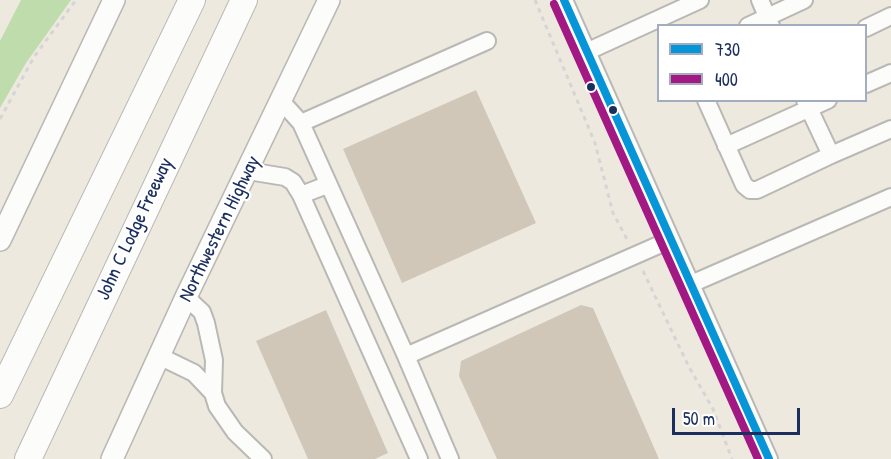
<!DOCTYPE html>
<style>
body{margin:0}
#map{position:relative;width:891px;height:459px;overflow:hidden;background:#eee9de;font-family:"Patrick Hand",sans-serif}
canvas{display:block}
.legend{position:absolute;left:657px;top:24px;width:210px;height:78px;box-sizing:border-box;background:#fff;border:2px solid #a4acbf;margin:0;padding:8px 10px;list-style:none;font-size:18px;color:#1b2f5e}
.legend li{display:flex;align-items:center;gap:12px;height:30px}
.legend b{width:30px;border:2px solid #a4acbf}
.scale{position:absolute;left:672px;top:408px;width:128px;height:27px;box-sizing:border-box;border:3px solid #1b2f5e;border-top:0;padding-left:8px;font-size:18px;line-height:21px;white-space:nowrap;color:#1b2f5e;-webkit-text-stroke:4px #fff;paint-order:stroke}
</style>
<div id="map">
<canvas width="891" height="459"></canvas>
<ul class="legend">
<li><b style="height:8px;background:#0696d7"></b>730</li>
<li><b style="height:8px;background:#a31984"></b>400</li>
</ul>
<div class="scale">50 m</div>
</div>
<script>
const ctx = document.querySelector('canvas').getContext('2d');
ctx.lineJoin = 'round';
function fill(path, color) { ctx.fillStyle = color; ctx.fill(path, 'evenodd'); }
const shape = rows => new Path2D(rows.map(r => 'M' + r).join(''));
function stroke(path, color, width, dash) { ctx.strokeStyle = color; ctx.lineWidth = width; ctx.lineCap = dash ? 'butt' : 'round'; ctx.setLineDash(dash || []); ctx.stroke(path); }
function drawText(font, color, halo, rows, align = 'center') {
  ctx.font = font + ' "Patrick Hand",sans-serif'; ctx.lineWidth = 4.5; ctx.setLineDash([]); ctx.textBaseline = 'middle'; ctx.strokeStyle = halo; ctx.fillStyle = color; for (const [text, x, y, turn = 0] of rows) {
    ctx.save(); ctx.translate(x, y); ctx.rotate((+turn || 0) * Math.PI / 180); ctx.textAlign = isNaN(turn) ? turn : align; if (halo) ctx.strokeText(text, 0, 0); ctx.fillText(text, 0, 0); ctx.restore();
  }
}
const green = shape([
 [21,0,71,0,26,63,0,108,0,41]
]);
const building = shape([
 [476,90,536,223,402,283,343,149],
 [581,305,593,308,659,459,497,459,459,376,461,361],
 [326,310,388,453,375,459,308,459,256,341]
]);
const path = shape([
 [535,0,595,143,613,213,628,241],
 [0,119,34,57,76,0],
 [643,271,688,365,713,409,732,459]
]);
const minor = shape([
 [564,0,769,459],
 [760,0,771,26],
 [748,26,804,0],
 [866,28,891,16],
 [586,52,700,0],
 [866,84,891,73],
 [706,100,744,185,750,190,757,190,831,155],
 [805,100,831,155,891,129],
 [282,102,301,123,406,356,670,240],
 [301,123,487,41],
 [726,146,828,100],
 [248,171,285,177,293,182,301,195,327,185],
 [301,195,419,459],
 [691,284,891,197],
 [186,297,202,312,206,323,214,360,213,393,217,406,235,432,263,459],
 [159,356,194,373,213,393],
 [406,356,450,459]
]);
const major = shape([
 [0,240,114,0],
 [112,459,186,297,329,0]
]);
const highway = shape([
 [0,395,192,0],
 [28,459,244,0]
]);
const bus1 = shape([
 [564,0,769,459]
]);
const bus2 = shape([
 [554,4,758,459]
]);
const markers = [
 [591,87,5,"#1b2f5e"],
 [613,110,5,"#1b2f5e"]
];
const streetNames = [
 ["John C Lodge Freeway",135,229,-65],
 ["Northwestern Highway",220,229,-64]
];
fill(green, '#bfdcad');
fill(building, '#d1c7b9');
stroke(minor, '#b9b8b5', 20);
stroke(major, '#b9b8b5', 24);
stroke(highway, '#b9b8b5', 28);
stroke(path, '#d6d5d6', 3, [4.5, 4.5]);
stroke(minor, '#fcfcfa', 16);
stroke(major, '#fcfcfa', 21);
stroke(highway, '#fcfcfa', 26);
stroke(bus1, '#0696d7', 8);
stroke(bus2, '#a31984', 8);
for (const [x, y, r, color] of markers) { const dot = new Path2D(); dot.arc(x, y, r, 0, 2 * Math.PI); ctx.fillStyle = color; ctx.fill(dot); stroke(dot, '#fff', 2); }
drawText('20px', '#1b2f5e', '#fff', streetNames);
</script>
